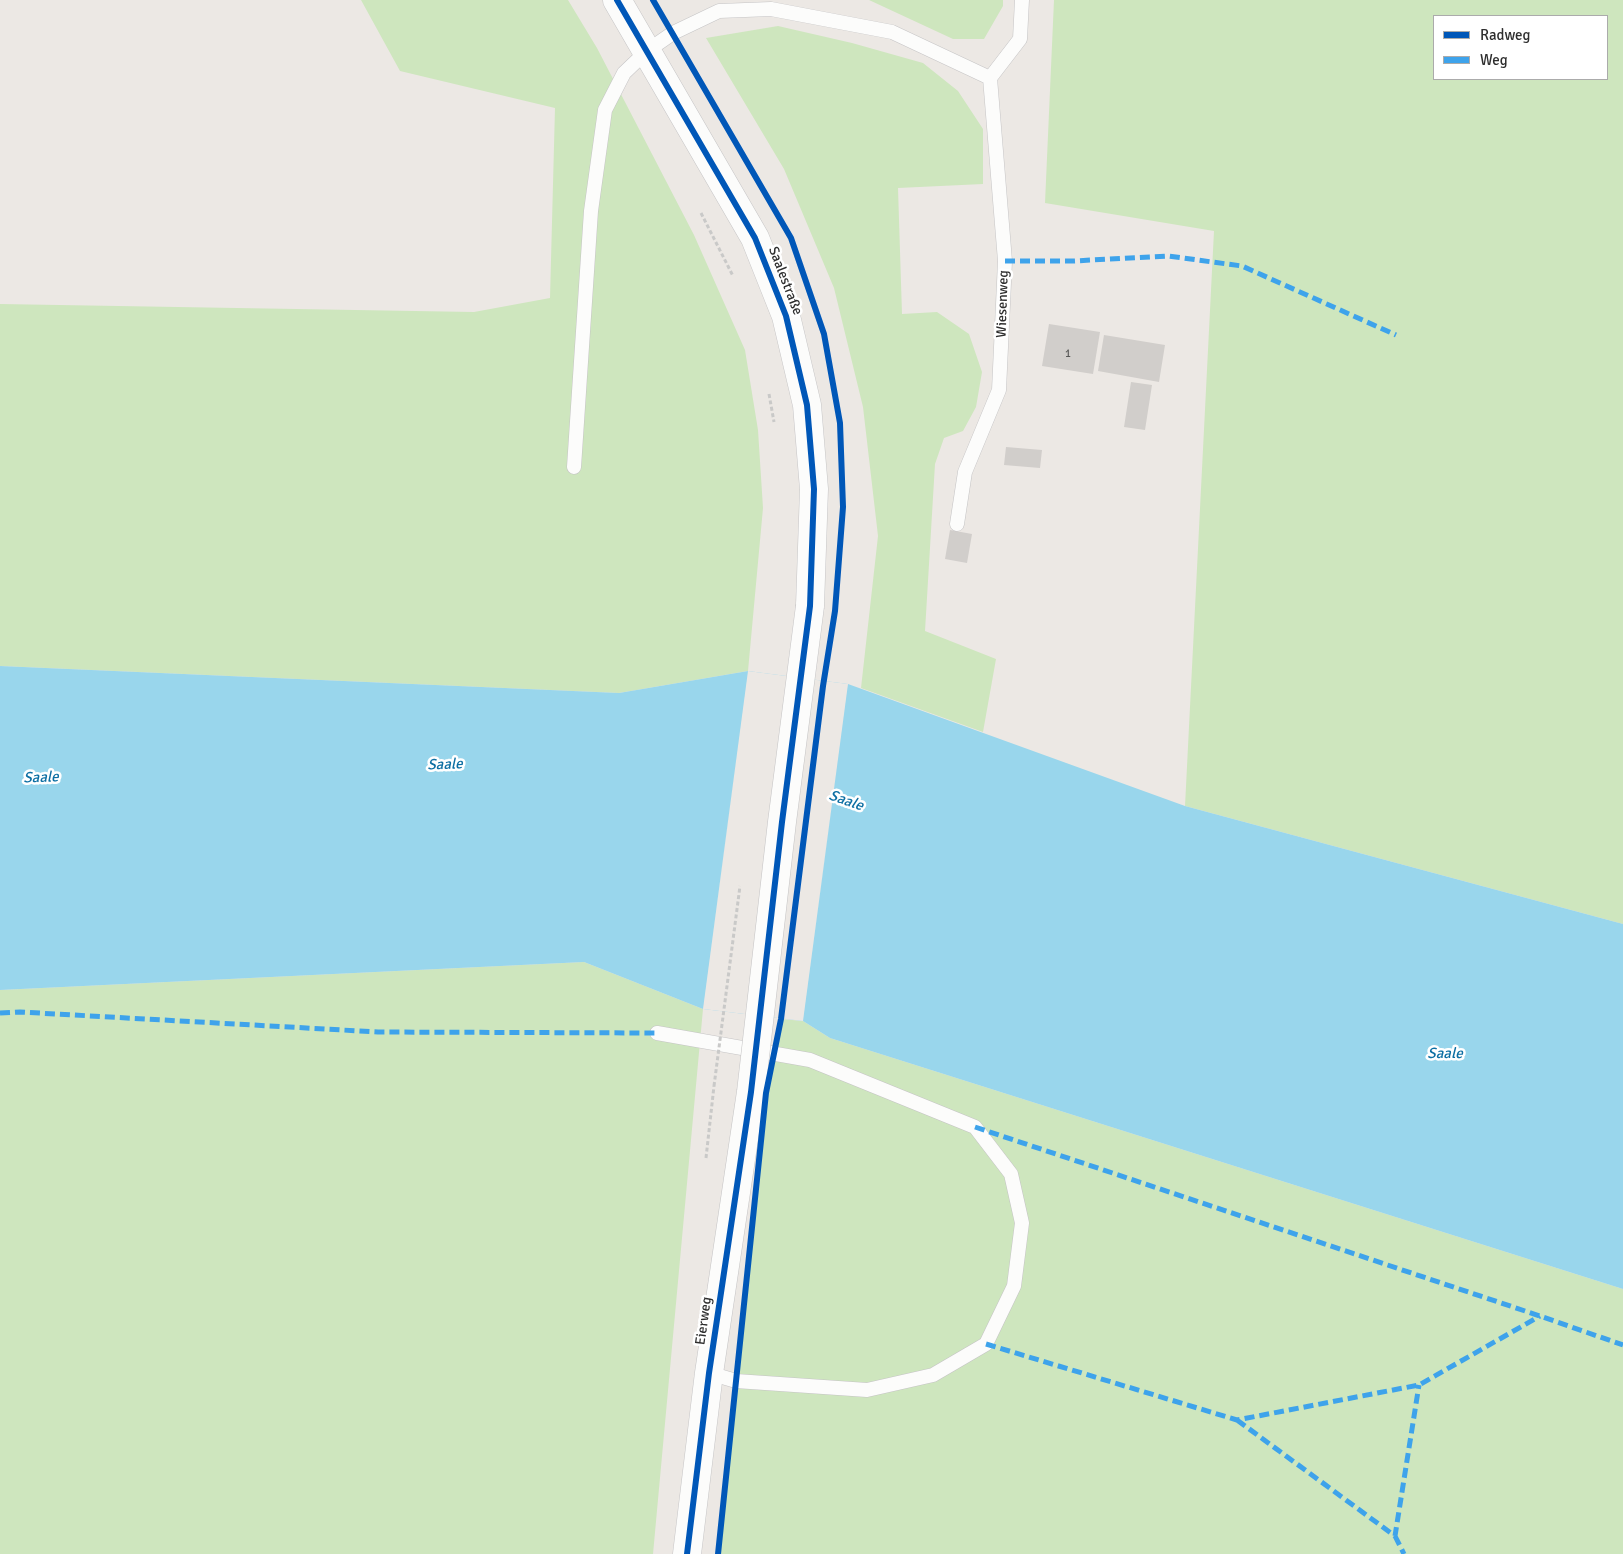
<!DOCTYPE html>
<meta charset="utf-8">
<style>
body{margin:0}
#map{position:relative;width:1623px;height:1554px;overflow:hidden;background:#ece8e4;font-family:Signika,sans-serif}
canvas{display:block}
.legend{position:absolute;left:1433px;top:15px;width:175px;height:65px;box-sizing:border-box;background:#fff;border:1px solid #ababab;margin:0;padding:6px 9px;list-style:none;font-size:15px;color:#2e2e2e}
.legend li{display:flex;align-items:center;gap:10px;height:25px}
.legend b{width:25px;border:1px solid #ababab}
</style>
<div id="map">
<canvas width="1623" height="1554"></canvas>
<ul class="legend">
<li><b style="height:6px;background:#0057b8"></b>Radweg</li>
<li><b style="height:6px;background:#3ea3eb"></b>Weg</li>
</ul>
</div>
<script>
const ctx = document.querySelector('canvas').getContext('2d');
ctx.lineJoin = 'round';
function fill(path, color) { ctx.fillStyle = color; ctx.fill(path, 'evenodd'); }
const shape = rows => new Path2D(rows.map(r => 'M' + r).join(''));
function stroke(path, color, width, dash) { ctx.strokeStyle = color; ctx.lineWidth = width; ctx.lineCap = dash ? 'butt' : 'round'; ctx.setLineDash(dash || []); ctx.stroke(path); }
function drawText(font, color, halo, rows, align = 'center') {
  ctx.font = font + ' Signika,sans-serif'; ctx.lineWidth = 5; ctx.setLineDash([]); ctx.textBaseline = 'middle'; ctx.strokeStyle = halo; ctx.fillStyle = color; for (const [text, x, y, turn = 0] of rows) {
    ctx.save(); ctx.translate(x, y); ctx.rotate((+turn || 0) * Math.PI / 180); ctx.textAlign = isNaN(turn) ? turn : align; if (halo) ctx.strokeText(text, 0, 0); ctx.fillText(text, 0, 0); ctx.restore();
  }
}
const green = shape([
 [361,0,568,0,597,48,694,235,745,350,758,430,763,508,748,671,619,693,0,666,0,304,474,312,550,298,555,108,400,71],
 [869,0,1003,0,1003,6,984,39,953,39],
 [1054,0,1623,0,1623,924,1185,806,1214,231,1045,203],
 [1434,16,1607,16,1607,79,1434,79],
 [778,26,852,43,923,63,958,91,983,129,983,184,898,188,902,314,937,312,969,334,982,372,976,407,963,431,944,438,935,464,925,631,996,659,983,732,861,688,878,536,863,407,834,288,784,169,706,38],
 [584,962,703,1009,653,1554,0,1554,0,990],
 [781,1019,803,1021,830,1038,1623,1289,1623,1554,718,1554,766,1093]
]);
const water = shape([
 [0,666,619,693,748,671,848,684,1185,806,1623,924,1623,1289,830,1038,803,1021,703,1009,584,962,0,990]
]);
const pier = shape([
 [748,671,848,684,803,1021,703,1009]
]);
const building = shape([
 [1049,324,1100,332,1093,374,1042,366],
 [1104,335,1165,345,1159,382,1098,371],
 [1131,382,1152,385,1145,430,1124,427],
 [1006,447,1042,450,1040,468,1004,465],
 [950,530,972,534,967,563,945,559]
]);
const path = shape([
 [701,213,733,276],
 [769,394,774,422],
 [706,1158,714,1086]
]);
const lane = shape([
 [574,467,591,211,605,110,624,73,647,51,673,33,719,11,771,9,892,32,990,78],
 [957,524,965,472,999,390,1005,261,990,78,1020,39,1022,0],
 [657,1033,810,1060,975,1127,1011,1174,1022,1223,1014,1286,986,1344,933,1375,867,1390,736,1381,709,1373]
]);
const secondary = shape([
 [617,0,755,238,786,316,807,405,814,489,810,606],
 [687,1554,709,1373,751,1092]
]);
const pathBridge = shape([
 [714,1086,740,886]
]);
const secondaryBridge = shape([
 [751,1092,782,822,810,606]
]);
const quiet = shape([
 [1005,261,1073,261,1168,256,1242,266,1396,335],
 [0,1013,20,1012,378,1032,657,1033],
 [975,1127,1540,1316,1623,1345],
 [986,1344,1237,1420,1419,1385,1540,1316],
 [1237,1420,1395,1536,1419,1385],
 [1395,1536,1404,1554]
]);
const cycleway = shape([
 [617,0,755,238,786,316,807,405,814,489,810,606,782,822,751,1092,709,1373,687,1554],
 [653,0,791,238,824,334,840,423,843,507,835,611,823,686,781,1019,766,1093,718,1554]
]);
const numberNames = [
 ["1",1068,354]
];
const streetNames = [
 ["Saalestraße",785,281,69],
 ["Wiesenweg",1003,304,-88],
 ["Eierweg",704,1321,-82]
];
const waterNames = [
 ["Saale",445,765,-2],
 ["Saale",41,778,-2],
 ["Saale",846,801,19],
 ["Saale",1445,1054]
];
fill(green, '#cee6be');
fill(water, '#99d6ec');
fill(pier, '#ece8e4');
fill(building, '#d1cecb');
stroke(lane, '#c5c4c5', 15);
stroke(secondary, '#c5c4c5', 29);
stroke(path, '#c9c9c8', 3, [4, 2.5]);
stroke(lane, '#fcfcfb', 14);
stroke(secondary, '#fcfcfb', 28);
stroke(secondaryBridge, '#c5c4c5', 29, []);
stroke(pathBridge, '#c9c9c8', 3, [4, 2.5]);
stroke(secondaryBridge, '#fcfcfb', 28);
stroke(quiet, '#3ea3eb', 5, [10, 5]);
stroke(cycleway, '#0057b8', 6);
drawText('11px', '#585857', null, numberNames);
drawText('14px', '#2e2e2e', '#fff', streetNames);
drawText('italic 15px', '#0d6fa3', '#fff', waterNames);
</script>
